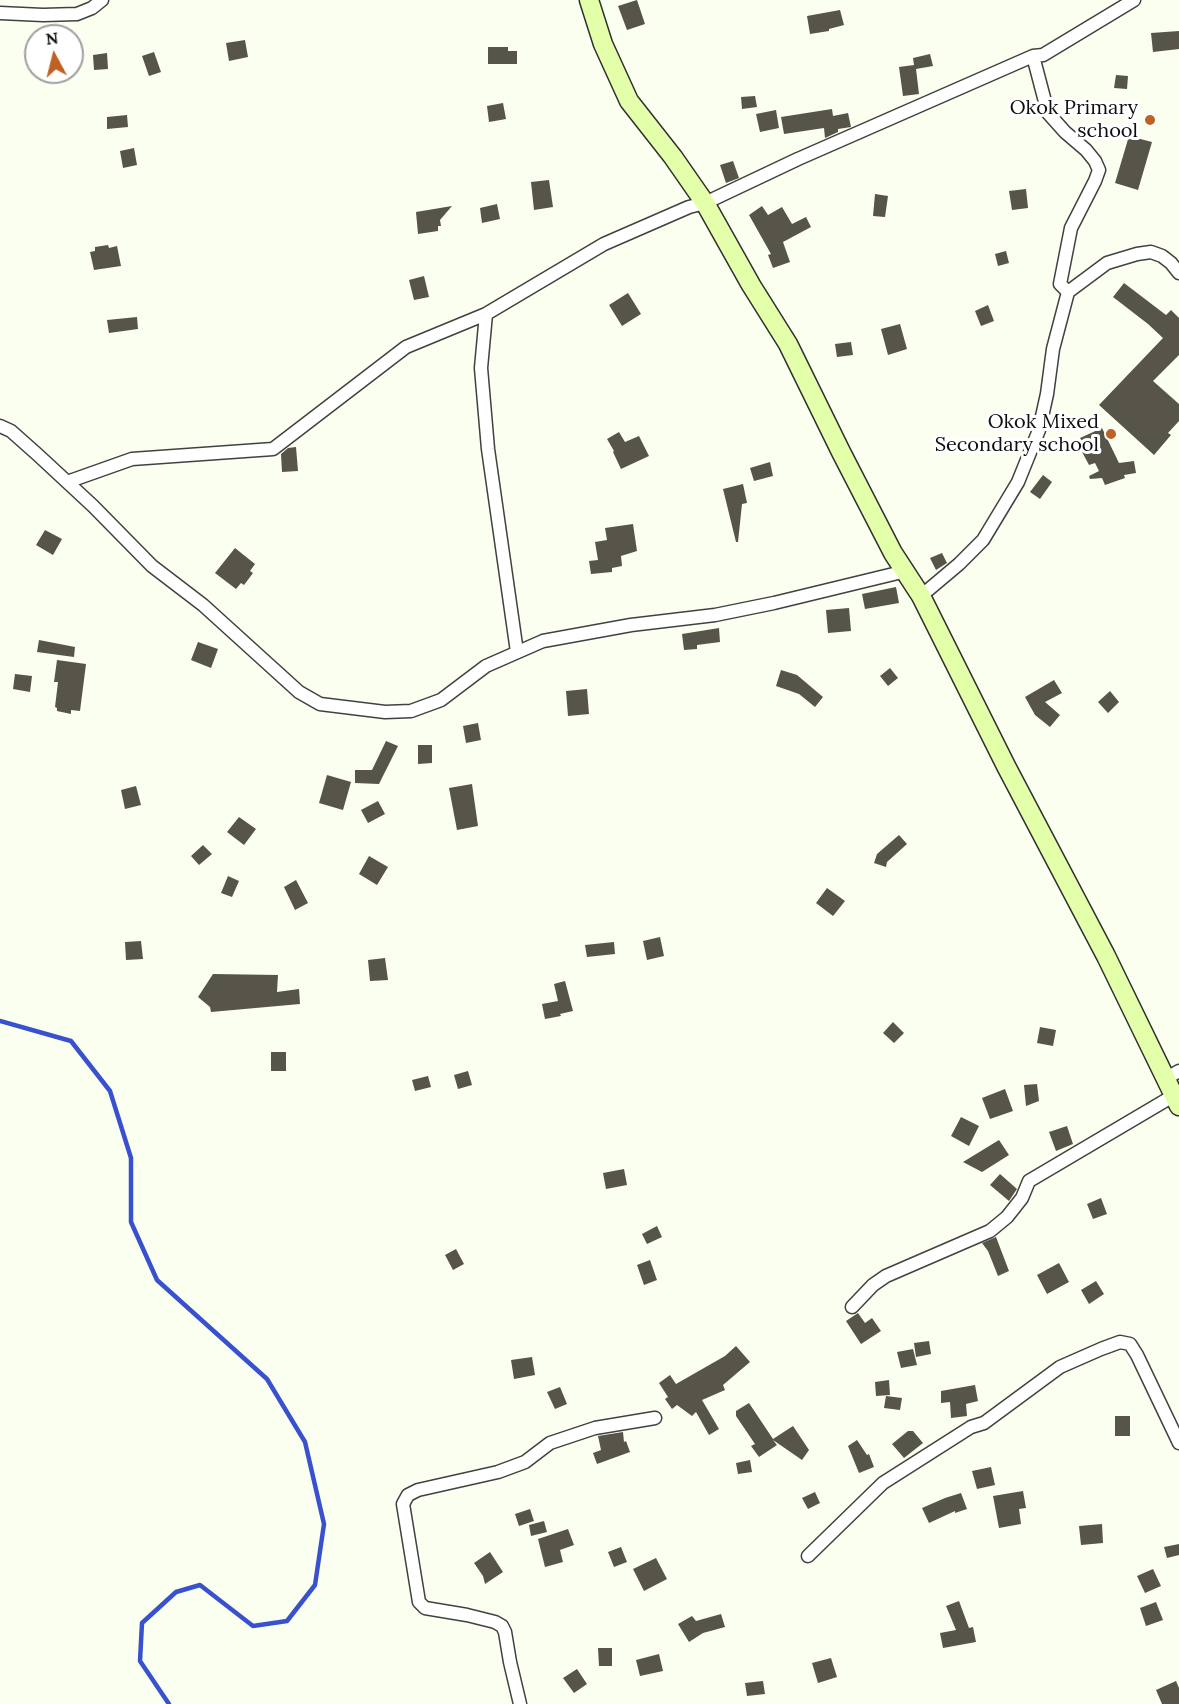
<!DOCTYPE html>
<style>
body{margin:0}
#map{position:relative;width:1179px;height:1704px;overflow:hidden;background:#fbffef;font-family:Lora,serif}
canvas{display:block}
.north{position:absolute;left:24px;top:24px;width:60px;height:60px;box-sizing:border-box;background:#fff;border:2px solid #9f9f9f;border-radius:50%;rotate:353deg;font-size:16px;font-weight:700;line-height:24px;text-align:center;color:#0e0e0e}
.north::after{content:'';display:block;margin:auto;width:21px;height:27px;background:#c06124;clip-path:polygon(50% 0,100% 100%,50% 72%,0 100%)}
</style>
<div id="map">
<canvas width="1179" height="1704"></canvas>
<div class="north">N</div>
</div>
<script>
const ctx = document.querySelector('canvas').getContext('2d');
ctx.lineJoin = 'round';
const shape = rows => new Path2D(rows.map(r => 'M' + r).join(''));
function stroke(path, color, width, dash) { ctx.strokeStyle = color; ctx.lineWidth = width; ctx.lineCap = dash ? 'butt' : 'round'; ctx.setLineDash(dash || []); ctx.stroke(path); }
function fill(path, color) { ctx.fillStyle = color; ctx.fill(path, 'evenodd'); }
function drawText(font, color, halo, rows, align = 'center') {
  ctx.font = font + ' Lora,serif'; ctx.lineWidth = 6; ctx.setLineDash([]); ctx.textBaseline = 'middle'; ctx.strokeStyle = halo; ctx.fillStyle = color; for (const [text, x, y, turn = 0] of rows) {
    ctx.save(); ctx.translate(x, y); ctx.rotate((+turn || 0) * Math.PI / 180); ctx.textAlign = isNaN(turn) ? turn : align; if (halo) ctx.strokeText(text, 0, 0); ctx.fillText(text, 0, 0); ctx.restore();
  }
}
const stream = shape([
 [0,1021,71,1041,110,1091,131,1158,131,1222,157,1280,267,1379,305,1442,324,1524,315,1585,287,1621,253,1626,200,1585,176,1592,142,1623,140,1661,169,1704]
]);
const building = shape([
 [637,0,645,24,627,30,618,6],
 [840,10,844,25,829,29,829,31,810,34,807,16],
 [1179,31,1179,49,1153,52,1151,33],
 [245,40,248,57,229,61,226,43],
 [488,47,508,47,508,51,517,51,517,64,488,64],
 [154,52,161,72,149,76,142,56],
 [107,53,108,69,94,70,93,55],
 [930,54,933,66,916,69,919,94,903,96,899,67,914,65,913,58],
 [1116,75,1128,76,1127,89,1114,88],
 [755,96,757,107,742,109,741,97],
 [503,103,506,119,489,122,487,106],
 [832,109,833,116,848,113,851,127,838,129,838,132,825,138,824,128,784,134,781,117],
 [776,110,779,128,760,132,756,114],
 [127,115,128,127,107,129,107,117],
 [1129,136,1152,142,1138,190,1115,183],
 [134,148,137,165,123,168,120,151],
 [733,161,739,178,726,183,720,165],
 [549,180,553,207,534,210,531,182],
 [1026,189,1028,208,1012,210,1009,191],
 [875,194,888,196,885,217,873,216],
 [497,204,500,219,482,223,480,208],
 [452,206,440,220,441,226,438,226,438,231,418,234,416,212],
 [762,206,768,215,782,207,792,224,806,217,811,227,783,242,790,262,773,268,768,255,771,254,749,215],
 [108,245,109,248,117,246,121,266,94,270,90,252,95,251,95,247],
 [1006,251,1009,263,998,266,995,254],
 [424,276,429,297,414,300,409,280],
 [1124,283,1166,315,1171,310,1179,318,1179,355,1153,381,1179,404,1179,421,1168,433,1171,435,1154,455,1099,405,1163,338,1148,324,1113,297],
 [628,293,641,314,622,326,609,305],
 [988,305,994,321,981,326,975,311],
 [137,317,138,329,109,333,107,320],
 [900,324,907,349,888,355,881,329],
 [851,342,853,355,837,357,835,344],
 [1102,428,1119,463,1134,461,1136,473,1124,475,1125,478,1105,485,1102,478,1090,479,1089,476,1099,471,1095,463,1089,465,1081,450,1085,448,1080,438],
 [619,432,625,442,639,436,649,456,621,469,613,452,614,451,607,439],
 [296,447,298,471,282,472,281,454,288,448],
 [770,462,773,476,754,481,750,468],
 [1043,475,1052,482,1040,499,1030,492],
 [743,484,747,503,742,504,738,542,736,542,723,489],
 [633,524,637,551,621,556,622,566,612,568,612,572,591,574,589,561,598,560,595,542,607,540,605,528],
 [45,530,62,539,53,555,36,545],
 [235,548,255,564,250,571,253,573,244,585,241,583,236,589,215,573],
 [942,553,947,563,936,570,930,558],
 [896,587,899,603,865,609,862,594],
 [849,608,851,631,828,633,826,610],
 [719,628,720,642,697,645,697,649,684,650,682,634],
 [39,640,75,647,74,657,37,652],
 [198,642,218,649,211,668,191,660],
 [57,660,86,664,80,711,71,710,71,714,57,711,57,708,55,707,58,682,54,682],
 [890,668,898,678,888,686,880,676],
 [781,670,797,675,823,697,815,707,799,694,776,686],
 [15,674,32,676,30,692,13,689],
 [1054,680,1062,693,1045,702,1060,715,1050,727,1035,715,1025,697],
 [587,689,589,714,568,716,566,691],
 [1110,691,1119,702,1108,713,1098,702],
 [478,723,481,740,466,743,463,726],
 [386,741,398,746,379,784,355,783,355,770,372,770],
 [418,745,432,745,432,763,418,764],
 [327,775,351,782,343,810,319,803],
 [472,784,478,826,457,830,449,788],
 [136,786,141,805,125,809,121,790],
 [378,801,385,814,368,823,361,810],
 [239,817,256,829,244,845,227,832],
 [899,835,907,844,887,862,886,867,874,863,877,854],
 [203,845,212,854,199,865,191,856],
 [369,856,388,867,377,885,359,874],
 [228,876,239,881,232,897,221,893],
 [296,880,308,903,295,910,284,887],
 [827,888,845,901,833,916,816,903],
 [660,937,664,956,647,960,643,941],
 [141,941,143,959,126,960,125,942],
 [614,942,615,954,587,957,585,945],
 [385,958,388,980,370,981,368,960],
 [213,974,278,975,277,992,299,989,300,1004,211,1012,210,1007,198,997],
 [565,981,573,1011,560,1014,561,1016,545,1019,542,1004,558,1001,554,984],
 [893,1022,904,1033,894,1043,883,1033],
 [1040,1027,1056,1030,1053,1046,1037,1043],
 [271,1052,286,1052,286,1071,271,1071],
 [468,1071,472,1085,458,1089,454,1075],
 [428,1076,431,1087,415,1091,412,1080],
 [1037,1084,1039,1101,1026,1106,1024,1085],
 [1005,1089,1013,1111,990,1119,982,1098],
 [961,1117,979,1126,969,1146,951,1136],
 [1067,1126,1073,1144,1056,1151,1049,1132],
 [999,1140,1009,1155,982,1172,963,1162],
 [624,1169,627,1185,606,1189,603,1173],
 [1000,1174,1017,1189,1009,1201,990,1185],
 [1101,1198,1107,1214,1093,1219,1087,1204],
 [657,1226,662,1237,647,1244,642,1234],
 [996,1237,1009,1271,998,1276,988,1251,982,1243],
 [456,1249,464,1264,453,1270,445,1255],
 [650,1260,657,1280,644,1285,637,1265],
 [1059,1263,1069,1282,1047,1294,1037,1275],
 [1096,1281,1104,1294,1089,1304,1081,1290],
 [858,1313,865,1323,872,1318,881,1331,861,1344,846,1321],
 [929,1341,931,1354,916,1357,914,1343],
 [736,1346,750,1362,723,1385,725,1390,702,1400,719,1429,709,1435,696,1412,692,1416,677,1405,672,1409,665,1399,668,1397,659,1383,670,1375,676,1384,725,1356],
 [913,1349,917,1365,901,1368,897,1352],
 [532,1357,535,1375,514,1379,511,1360],
 [889,1380,890,1395,876,1396,875,1382],
 [975,1385,978,1401,966,1404,967,1416,951,1418,950,1402,941,1403,941,1391],
 [560,1387,567,1404,555,1409,547,1392],
 [886,1396,902,1398,900,1410,884,1408],
 [749,1403,773,1439,793,1426,809,1450,802,1460,773,1440,777,1445,759,1457,751,1446,755,1444,736,1416,736,1411],
 [1115,1416,1130,1416,1130,1436,1115,1436],
 [908,1431,913,1431,923,1443,904,1458,892,1444],
 [623,1432,624,1442,626,1441,630,1452,597,1464,593,1453,601,1450,598,1436],
 [857,1440,867,1455,869,1454,874,1467,859,1473,848,1446],
 [750,1460,752,1472,738,1474,736,1463],
 [991,1467,995,1485,977,1489,972,1471],
 [1023,1491,1026,1508,1019,1509,1021,1524,999,1528,993,1496],
 [815,1492,820,1503,808,1509,802,1498],
 [961,1493,967,1509,955,1513,955,1511,929,1523,922,1508,945,1498],
 [530,1509,534,1521,519,1526,515,1514],
 [544,1521,547,1532,531,1536,529,1525],
 [1102,1524,1103,1543,1081,1545,1079,1526],
 [568,1529,574,1545,560,1550,563,1562,545,1567,538,1539],
 [1179,1544,1179,1555,1167,1558,1164,1547],
 [621,1547,627,1562,614,1567,608,1552],
 [490,1552,503,1572,485,1584,483,1576,474,1563],
 [656,1558,667,1579,644,1591,633,1569],
 [1153,1569,1161,1586,1145,1593,1137,1576],
 [959,1601,969,1628,973,1627,976,1642,943,1648,940,1633,956,1630,946,1606],
 [1156,1602,1163,1620,1146,1626,1140,1608],
 [721,1614,725,1627,703,1633,689,1642,678,1624,692,1616,696,1621],
 [598,1648,612,1648,612,1666,599,1666],
 [659,1654,663,1671,640,1676,636,1660],
 [831,1658,837,1677,818,1683,812,1663],
 [577,1669,587,1684,574,1693,563,1678],
 [763,1681,765,1694,747,1696,745,1683],
 [1176,1681,1179,1688,1179,1704,1162,1704,1156,1690]
]);
const street = shape([
 [0,13,43,15,77,14,92,8,102,0],
 [1068,292,1107,263,1137,254,1151,252,1162,256,1171,263,1179,273],
 [486,314,481,368,488,449,517,652],
 [0,426,11,431,38,455,93,506,152,566,203,605,299,692,320,704,385,712,411,711,441,700,486,666,543,641,631,625,715,615,774,603,906,571],
 [67,482,132,459,273,449,406,347,486,314,604,244,689,207,705,203,798,159,1033,56,1043,55,1134,0],
 [921,596,959,564,983,540,1018,482,1039,430,1047,394,1053,349,1068,292,1060,284,1071,228,1095,181,1099,170,1095,161,1086,150,1065,132,1048,113,1033,56],
 [1165,1079,1179,1071],
 [852,1307,873,1285,886,1276,990,1231,1007,1217,1022,1198,1029,1181,1173,1096],
 [808,1556,883,1483,971,1427,984,1423,1060,1367,1101,1349,1120,1342,1130,1344,1137,1355,1179,1443],
 [520,1704,510,1662,505,1632,502,1626,495,1622,467,1615,425,1608,419,1602,403,1504,408,1495,418,1490,498,1472,525,1462,550,1443,595,1428,655,1418]
]);
const secondary = shape([
 [589,0,603,44,629,101,673,157,705,203,751,285,788,344,841,452,893,553,921,596,1006,766,1106,956,1179,1106]
]);
const markers = [
 [1150,120,6,"#c06124"],
 [1111,434,6,"#c06124"]
];
const poiNames = [
 ["Okok Primary",1138,108],
 ["school",1138,131],
 ["Okok Mixed",1099,422],
 ["Secondary school",1099,445]
];
stroke(stream, '#3951cf', 4.5);
fill(building, '#57544a');
stroke(street, '#414141', 15);
stroke(secondary, '#303030', 21);
stroke(street, '#fff', 12);
stroke(secondary, '#e3ffaa', 18);
for (const [x, y, r, color] of markers) { const dot = new Path2D(); dot.arc(x, y, r, 0, 2 * Math.PI); ctx.fillStyle = color; ctx.fill(dot); stroke(dot, '#fff', 2); }
drawText('20px', '#0e0e0e', '#fff', poiNames, 'right');
</script>
